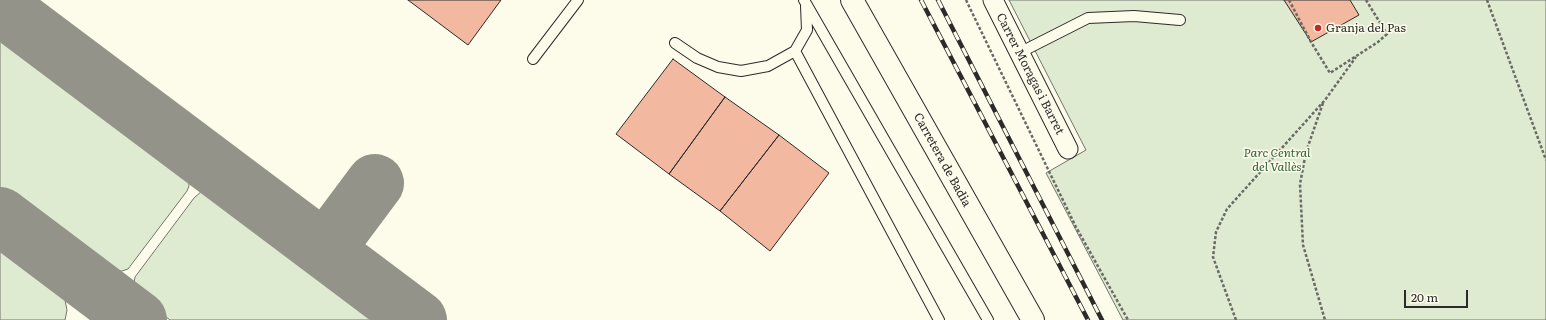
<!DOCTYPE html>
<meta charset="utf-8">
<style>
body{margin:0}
#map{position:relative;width:1546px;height:320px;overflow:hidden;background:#fdfbea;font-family:Literata,serif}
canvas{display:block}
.scale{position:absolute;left:1404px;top:290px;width:64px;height:18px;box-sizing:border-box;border:2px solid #2b2b2b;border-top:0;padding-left:5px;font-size:12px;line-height:14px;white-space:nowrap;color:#2b2b2b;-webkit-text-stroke:3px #fdfbea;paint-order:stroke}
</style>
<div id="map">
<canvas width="1546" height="320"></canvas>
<div class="scale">20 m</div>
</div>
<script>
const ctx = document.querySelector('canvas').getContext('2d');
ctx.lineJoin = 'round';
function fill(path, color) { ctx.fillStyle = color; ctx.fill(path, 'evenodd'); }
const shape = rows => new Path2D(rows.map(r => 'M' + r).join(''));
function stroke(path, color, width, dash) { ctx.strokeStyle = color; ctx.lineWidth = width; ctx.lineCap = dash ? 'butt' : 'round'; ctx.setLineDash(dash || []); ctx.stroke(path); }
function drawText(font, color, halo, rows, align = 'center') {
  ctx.font = font + ' Literata,serif'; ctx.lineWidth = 3; ctx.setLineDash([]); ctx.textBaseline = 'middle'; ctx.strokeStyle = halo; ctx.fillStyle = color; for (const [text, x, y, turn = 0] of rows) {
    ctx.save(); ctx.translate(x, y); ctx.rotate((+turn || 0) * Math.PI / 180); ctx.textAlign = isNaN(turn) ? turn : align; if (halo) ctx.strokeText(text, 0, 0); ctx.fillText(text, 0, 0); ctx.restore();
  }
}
const green = shape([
 [1009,0,1546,0,1546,320,1123,320,1046,173,1086,150,1009,0],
 [0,27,180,163,185,170,189,178,189,186,187,191,128,269,122,271,104,271,0,193,0,27],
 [207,189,221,195,387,320,170,320,142,299,137,291,134,283,135,277,194,198,203,190,207,189],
 [0,237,23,254,57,288,65,300,67,310,65,320,0,320,0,237]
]);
const taxiway = shape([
 [0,6,418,320],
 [0,216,138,320],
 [325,250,375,183]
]);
const building = shape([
 [408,0,501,0,468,45,408,0],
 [1284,0,1350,0,1359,15,1311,42,1284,0],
 [673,59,725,97,669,174,616,134,673,59],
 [725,97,779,135,720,211,669,174,725,97],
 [779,135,829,173,770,251,720,211,779,135]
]);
const path = shape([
 [966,0,1076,227,1128,320],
 [1289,0,1311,42,1330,73,1378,42,1387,34,1366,0],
 [1487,0,1546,160],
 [1323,103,1306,152,1300,184,1303,245,1325,320],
 [1236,320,1213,257,1216,232,1227,209,1325,100,1356,57]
]);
const lane = shape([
 [804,0,988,320],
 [675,43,697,58,718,67,741,71,768,66,795,51,807,30,806,6],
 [795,51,939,320],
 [1019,53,1088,18,1134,16,1180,20],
 [533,59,578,0]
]);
const street = shape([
 [993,0,1068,149]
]);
const secondary = shape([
 [852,0,1033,320]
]);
const rail = shape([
 [921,0,1088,320],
 [938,0,1102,320]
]);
const markers = [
 [1318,28,4,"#c62828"]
];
const poiNames = [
 ["Granja del Pas",1326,28]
];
const streetNames = [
 ["Carrer Moragas i Barret",1030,74,63],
 ["Carretera de Badia",942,160,61]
];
const parkNames = [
 ["Parc Central",1277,153],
 ["del Vallès",1277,167]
];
fill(green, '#deebd1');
stroke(green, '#74746e', 1);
stroke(taxiway, '#94938a', 58);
fill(building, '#f2b8a0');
stroke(building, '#2b2b2b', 1);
stroke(lane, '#2b2b2b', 12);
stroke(street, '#2b2b2b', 21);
stroke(secondary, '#2b2b2b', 24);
stroke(path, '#6a6964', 2.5, [3, 2]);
stroke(lane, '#fdfbea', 10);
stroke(street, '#fdfbea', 19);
stroke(secondary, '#fdfbea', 22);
stroke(rail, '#2b2b2b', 4.5);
stroke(rail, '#fdfbea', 3, [9]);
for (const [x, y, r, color] of markers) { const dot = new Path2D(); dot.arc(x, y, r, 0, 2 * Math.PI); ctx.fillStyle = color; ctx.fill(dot); stroke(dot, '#fdfbea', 1.5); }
drawText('12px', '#2b2b2b', '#fdfbea', poiNames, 'left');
drawText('12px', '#2b2b2b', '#fdfbea', streetNames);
drawText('italic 12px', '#34623c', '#fdfbea', parkNames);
</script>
